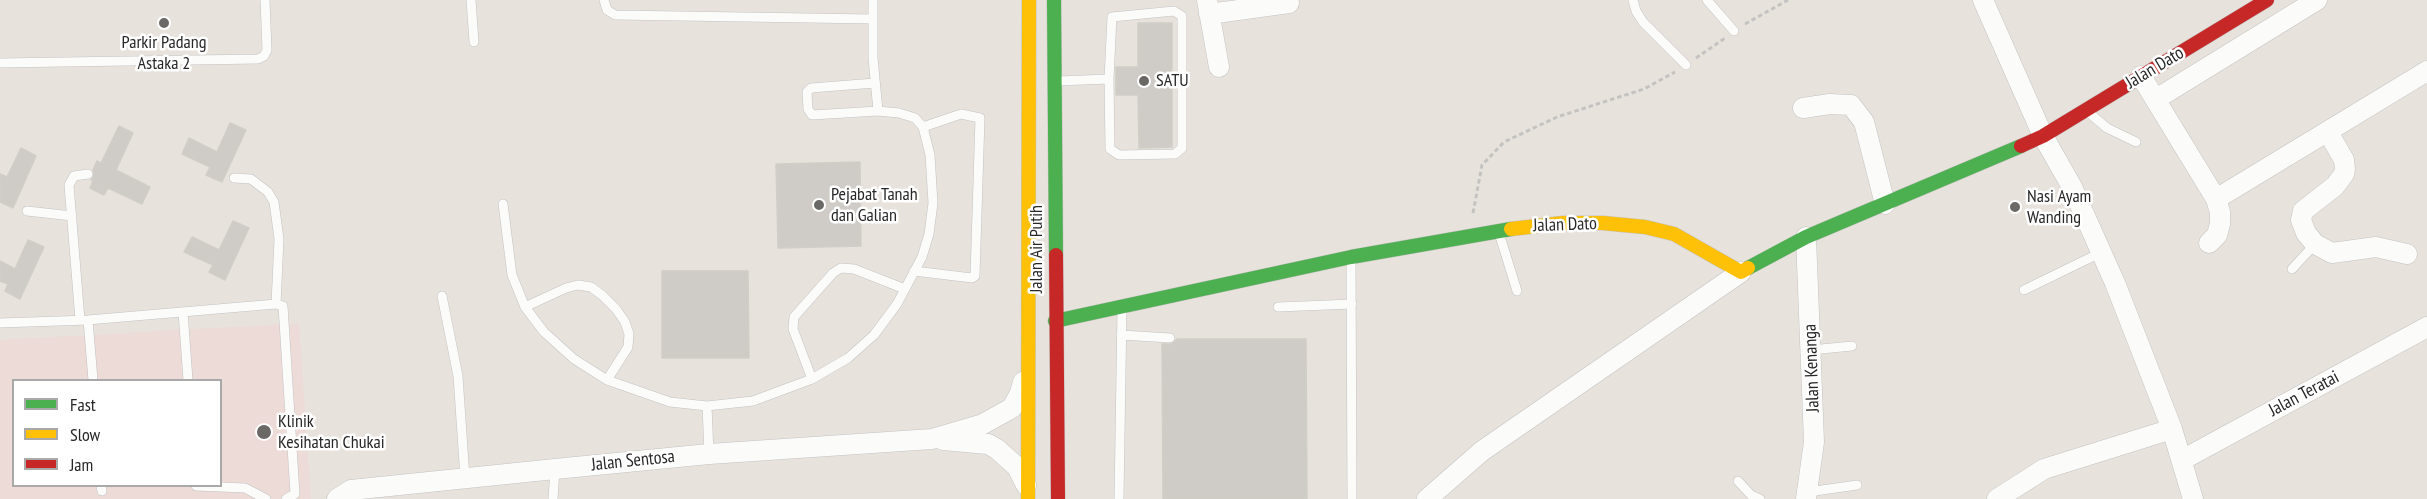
<!DOCTYPE html>
<style>
body{margin:0}
#map{position:relative;width:2427px;height:499px;overflow:hidden;background:#e7e3dc;font-family:"PT Sans Narrow",sans-serif}
canvas{display:block}
.legend{position:absolute;left:12px;top:379px;width:210px;height:108px;box-sizing:border-box;background:#fff;border:2px solid #a9a9a9;margin:0;padding:8px 10px;list-style:none;font-size:18px;color:#272727}
.legend li{display:flex;align-items:center;gap:12px;height:30px}
.legend b{width:30px;border:2px solid #a9a9a9}
</style>
<div id="map">
<canvas width="2427" height="499"></canvas>
<ul class="legend">
<li><b style="height:8px;background:#4caf50"></b>Fast</li>
<li><b style="height:8px;background:#ffc107"></b>Slow</li>
<li><b style="height:8px;background:#c62828"></b>Jam</li>
</ul>
</div>
<script>
const ctx = document.querySelector('canvas').getContext('2d');
ctx.lineJoin = 'round';
function fill(path, color) { ctx.fillStyle = color; ctx.fill(path, 'evenodd'); }
const shape = rows => new Path2D(rows.map(r => 'M' + r).join(''));
function stroke(path, color, width, dash) { ctx.strokeStyle = color; ctx.lineWidth = width; ctx.lineCap = dash ? 'butt' : 'round'; ctx.setLineDash(dash || []); ctx.stroke(path); }
function drawText(font, color, halo, rows, align = 'center') {
  ctx.font = font + ' "PT Sans Narrow",sans-serif'; ctx.lineWidth = 5; ctx.setLineDash([]); ctx.textBaseline = 'middle'; ctx.strokeStyle = halo; ctx.fillStyle = color; for (const [text, x, y, turn = 0] of rows) {
    ctx.save(); ctx.translate(x, y); ctx.rotate((+turn || 0) * Math.PI / 180); ctx.textAlign = isNaN(turn) ? turn : align; if (halo) ctx.strokeText(text, 0, 0); ctx.fillText(text, 0, 0); ctx.restore();
  }
}
const medical = shape([
 [299,323,311,499,0,499,0,340],
 [14,380,220,380,220,486,14,486]
]);
const building = shape([
 [1138,23,1172,23,1172,147,1139,148,1138,95,1116,95,1116,67,1138,67,1138,23],
 [230,123,246,130,222,182,206,175,210,167,182,154,189,138,217,152,230,123],
 [119,126,133,133,116,170,150,187,142,204,108,188,104,195,90,188,93,181,91,180,94,176,93,170,97,161,101,163,119,126],
 [21,148,36,156,13,208,0,202,0,174,7,177,21,148],
 [860,162,861,246,778,248,776,164,860,162],
 [233,221,249,228,225,280,209,272,213,265,184,252,192,237,219,250,233,221],
 [28,240,44,247,20,299,5,291,8,284,0,281,0,261,15,269,28,240],
 [662,271,748,271,749,358,662,358,662,271],
 [1177,339,1306,339,1307,499,1163,499,1162,344,1172,344,1177,339]
]);
const path = shape([
 [1745,24,1788,0],
 [1696,58,1725,38],
 [1473,213,1482,165,1504,142,1557,117,1644,89,1675,72]
]);
const lane = shape([
 [471,0,474,42],
 [604,0,607,10,615,15,873,19,873,0],
 [1633,0,1636,11,1643,22,1686,65],
 [1707,0,1734,31],
 [1174,11,1182,16,1182,148,1175,154,1119,155,1110,149,1109,79,1112,17,1174,11],
 [0,63,258,59,264,56,267,50,265,0],
 [1058,81,1109,79],
 [875,83,811,88,807,92,808,109,812,115,878,111],
 [2088,112,2107,128,2136,142],
 [234,178,251,179,268,192,274,202,279,239,276,304],
 [503,204,512,275,525,307,544,332,574,359,607,380,670,402,707,406],
 [27,211,72,216],
 [1499,233,1517,291],
 [1351,258,1352,499],
 [2292,269,2315,244],
 [914,271,972,278,975,276,980,118,961,114,923,127],
 [2024,290,2102,252],
 [442,296,458,376,465,478],
 [525,307,566,288,578,285,591,287,602,295,616,309,625,322,629,334,628,347,607,380],
 [1278,307,1352,304],
 [183,312,188,380],
 [80,320,69,185,74,176,88,174],
 [88,320,93,380],
 [0,323,88,320,276,304,283,306,295,494,286,499],
 [1121,335,1170,338],
 [1811,350,1852,346],
 [812,379,793,329,794,317,833,273,841,268,854,269,905,289],
 [709,454,707,406,753,401,812,379,848,358,874,335,897,304,922,257,929,234,933,203,930,155,923,127,915,118,899,113,878,111,873,58,873,19],
 [1738,481,1751,495,1760,499],
 [101,486,102,491],
 [196,486,245,488,266,499],
 [1808,492,1857,485],
 [553,499,555,469],
 [1119,499,1122,309]
]);
const street = shape([
 [1207,0,1219,67],
 [1983,0,2043,136,2072,187,2115,283,2172,429,2193,499],
 [1209,14,1289,3],
 [2141,76,2216,199,2220,212,2220,224,2217,235,2209,243],
 [2156,99,2317,0],
 [1803,108,1830,104,1851,105,1864,122,1885,204],
 [2328,132,2344,160,2345,169,2344,174,2335,186,2303,211,2301,220,2306,233,2315,244,2332,253,2376,247,2407,254],
 [2216,199,2427,71],
 [1806,237,1814,442,1806,499],
 [943,440,988,444,997,449,1017,467,1026,485],
 [2182,460,2427,327],
 [337,499,351,490,555,469,709,454,932,439,983,424,1012,408,1020,393,1023,382],
 [1427,499,1482,451,1741,272],
 [1997,499,2044,469,2172,429]
]);
const fast = shape([
 [1054,0,1056,255],
 [1748,268,1806,237,2021,146],
 [1055,321,1351,257,1511,229]
]);
const slow = shape([
 [1511,229,1563,223,1603,223,1645,227,1674,234,1741,272,1748,268],
 [1028,499,1029,0]
]);
const jam = shape([
 [2021,146,2043,136,2267,0],
 [1056,255,1058,499]
]);
const markers = [
 [164,23,6,"#6a6966"],
 [1144,81,6,"#6a6966"],
 [819,205,6,"#6a6966"],
 [2015,207,6,"#6a6966"],
 [264,432,8,"#6a6966"]
];
const poiNames = [
 ["Parkir Padang",164,43,"center"],
 ["Astaka 2",164,64,"center"],
 ["SATU",1156,81],
 ["Pejabat Tanah",831,195],
 ["dan Galian",831,216],
 ["Nasi Ayam",2027,197],
 ["Wanding",2027,218],
 ["Klinik",278,422],
 ["Kesihatan Chukai",278,443]
];
const streetNames = [
 ["Jalan Dato",2155,68,-31],
 ["Jalan Dato",1565,225,-2],
 ["Jalan Air Putih",1037,249,-90],
 ["Jalan Kenanga",1812,368,-92],
 ["Jalan Teratai",2304,394,-28],
 ["Jalan Sentosa",633,461,-6]
];
fill(medical, '#eddbd8');
fill(building, '#cfccc7');
stroke(building, '#d1cec8', 1.5);
stroke(lane, '#c4c2c2', 10);
stroke(street, '#c4c2c2', 21);
stroke(fast, '#c4c2c2', 15);
stroke(slow, '#c4c2c2', 15);
stroke(jam, '#c4c2c2', 15);
stroke(path, '#c4c3c2', 3, [4.5, 3]);
stroke(lane, '#fbfbfa', 9);
stroke(street, '#fbfbfa', 20);
stroke(fast, '#4caf50', 14);
stroke(slow, '#ffc107', 14);
stroke(jam, '#c62828', 14);
for (const [x, y, r, color] of markers) { const dot = new Path2D(); dot.arc(x, y, r, 0, 2 * Math.PI); ctx.fillStyle = color; ctx.fill(dot); stroke(dot, '#fff', 2); }
drawText('18px', '#272727', '#fff', poiNames, 'left');
drawText('18px', '#272727', '#fff', streetNames);
</script>
